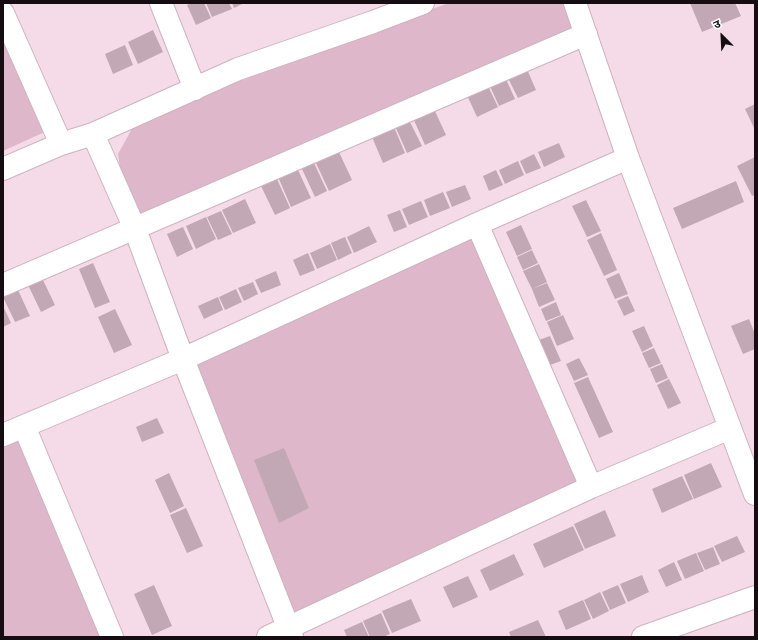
<!DOCTYPE html>
<meta charset="utf-8">
<style>
body{margin:0}
#map{position:relative;width:758px;height:640px;overflow:hidden;background:#f5dbe7;font-family:"Alegreya Sans","Noto Sans Devanagari",sans-serif}
canvas{display:block}
.frame{position:absolute;inset:0;border:4px solid #150d11;pointer-events:none}
.north{position:absolute;left:702px;top:16px;width:40px;height:40px;-webkit-text-stroke:3px #fff;paint-order:stroke;rotate:336deg;font-size:11px;font-weight:700;line-height:16px;text-align:center;color:#150d11}
.north::after{content:'';display:block;margin:auto;width:14px;height:18px;background:#150d11;clip-path:polygon(50% 0,100% 100%,50% 72%,0 100%)}
</style>
<div id="map">
<canvas width="758" height="640"></canvas>
<div class="frame"></div>
<div class="north">उ</div>
</div>
<script>
const ctx = document.querySelector('canvas').getContext('2d');
ctx.lineJoin = 'round';
function fill(path, color) { ctx.fillStyle = color; ctx.fill(path, 'evenodd'); }
const shape = rows => new Path2D(rows.map(r => 'M' + r).join(''));
function stroke(path, color, width, dash) { ctx.strokeStyle = color; ctx.lineWidth = width; ctx.lineCap = dash ? 'butt' : 'round'; ctx.setLineDash(dash || []); ctx.stroke(path); }
const green = shape([
 [449,3,567,3,575,29,141,223,123,188,118,154,133,127,215,91,316,51],
 [3,25,49,130,3,151],
 [472,235,583,482,293,616,195,364],
 [22,433,102,637,3,637,3,442]
]);
const building = shape([
 [192,3,204,3,211,18,196,25,187,5],
 [206,3,229,3,232,9,212,17],
 [232,3,244,3,234,8],
 [690,3,735,3,741,16,702,32],
 [153,30,163,52,138,64,128,42],
 [125,45,133,65,113,74,105,54],
 [526,67,536,90,518,98,507,76],
 [505,77,515,99,499,106,489,84],
 [487,84,498,107,477,117,466,93],
 [755,104,755,130,745,109],
 [434,109,446,135,425,145,413,118],
 [409,120,422,146,407,153,395,126],
 [394,127,405,153,383,163,372,137],
 [559,143,565,157,544,167,538,152],
 [339,152,352,180,329,191,316,163],
 [534,154,541,168,526,174,520,161],
 [755,157,755,195,752,196,737,166],
 [518,161,524,175,505,184,499,170],
 [314,163,327,191,315,197,302,169],
 [298,170,311,198,291,207,279,179],
 [496,170,503,185,489,191,483,176],
 [277,179,290,208,275,215,261,186],
 [736,181,744,202,682,229,673,208],
 [465,185,471,199,452,207,446,192],
 [443,192,450,208,430,216,424,200],
 [245,199,256,223,233,233,222,210],
 [586,200,601,231,587,237,572,206],
 [421,201,428,217,409,225,402,209],
 [400,210,407,227,394,232,387,215],
 [221,211,232,234,218,240,207,217],
 [206,217,216,239,196,249,186,226],
 [521,225,532,249,517,256,506,232],
 [369,226,377,242,354,253,347,237],
 [183,227,193,249,177,257,167,234],
 [601,233,617,270,604,276,587,240],
 [345,237,352,253,338,260,331,243],
 [330,244,337,260,317,269,310,253],
 [532,250,538,263,523,270,517,257],
 [308,253,315,270,300,276,293,260],
 [93,263,110,302,95,308,79,269],
 [539,264,547,282,532,289,523,271],
 [276,271,281,285,261,293,255,280],
 [619,273,628,294,615,299,606,279],
 [42,278,55,305,41,312,28,285],
 [253,282,258,294,244,301,238,288],
 [547,283,555,300,539,307,532,289],
 [236,289,242,302,225,310,219,297],
 [18,290,30,316,15,322,3,297],
 [628,296,635,311,624,316,617,301],
 [218,297,223,310,204,319,198,306],
 [556,302,561,315,546,321,541,309],
 [3,306,11,323,3,327],
 [115,309,132,345,114,353,98,317],
 [563,315,574,339,557,346,547,322],
 [749,319,755,334,755,349,743,354,731,326],
 [644,326,653,346,642,352,632,331],
 [550,336,561,361,550,365,539,340],
 [654,348,661,363,649,368,642,353],
 [579,358,588,375,574,381,566,364],
 [662,364,668,378,656,383,650,369],
 [588,377,613,432,599,438,574,383],
 [669,379,681,403,668,409,657,385],
 [157,418,164,433,142,442,136,427],
 [284,448,309,508,279,523,254,460],
 [711,463,722,487,694,499,684,475],
 [169,473,184,506,170,513,155,480],
 [682,476,693,499,662,513,652,489],
 [186,508,203,546,187,553,170,515],
 [605,510,616,536,585,549,574,524],
 [573,526,584,550,544,568,533,544],
 [737,536,745,552,722,562,714,546],
 [713,547,720,564,705,570,697,553],
 [696,553,704,571,685,579,677,561],
 [514,554,524,575,490,591,480,570],
 [674,562,682,580,666,587,658,570],
 [642,575,649,592,628,602,620,584],
 [468,576,478,597,453,608,443,587],
 [154,585,172,626,152,635,134,594],
 [618,585,626,603,610,610,602,592],
 [600,592,609,611,593,619,584,600],
 [411,599,421,621,392,633,382,611],
 [583,600,591,619,566,630,558,611],
 [381,613,390,634,383,637,370,637,363,621],
 [538,620,546,637,511,637,509,632],
 [362,622,369,637,347,637,344,630]
]);
const minor = shape([
 [161,3,195,89],
 [575,3,628,158,755,494],
 [3,13,61,144],
 [93,134,135,229,183,359,292,637],
 [3,169,61,144,93,134,238,69,373,22,423,3],
 [477,224,591,487],
 [3,285,586,34],
 [24,426,112,637],
 [3,435,183,359,477,224,628,158],
 [268,637,591,487,730,428],
 [643,637,755,597]
]);
fill(green, '#dfb7ca');
fill(building, '#c1a8b4');
stroke(minor, '#ccb3be', 24);
stroke(minor, '#fff', 22);
</script>
